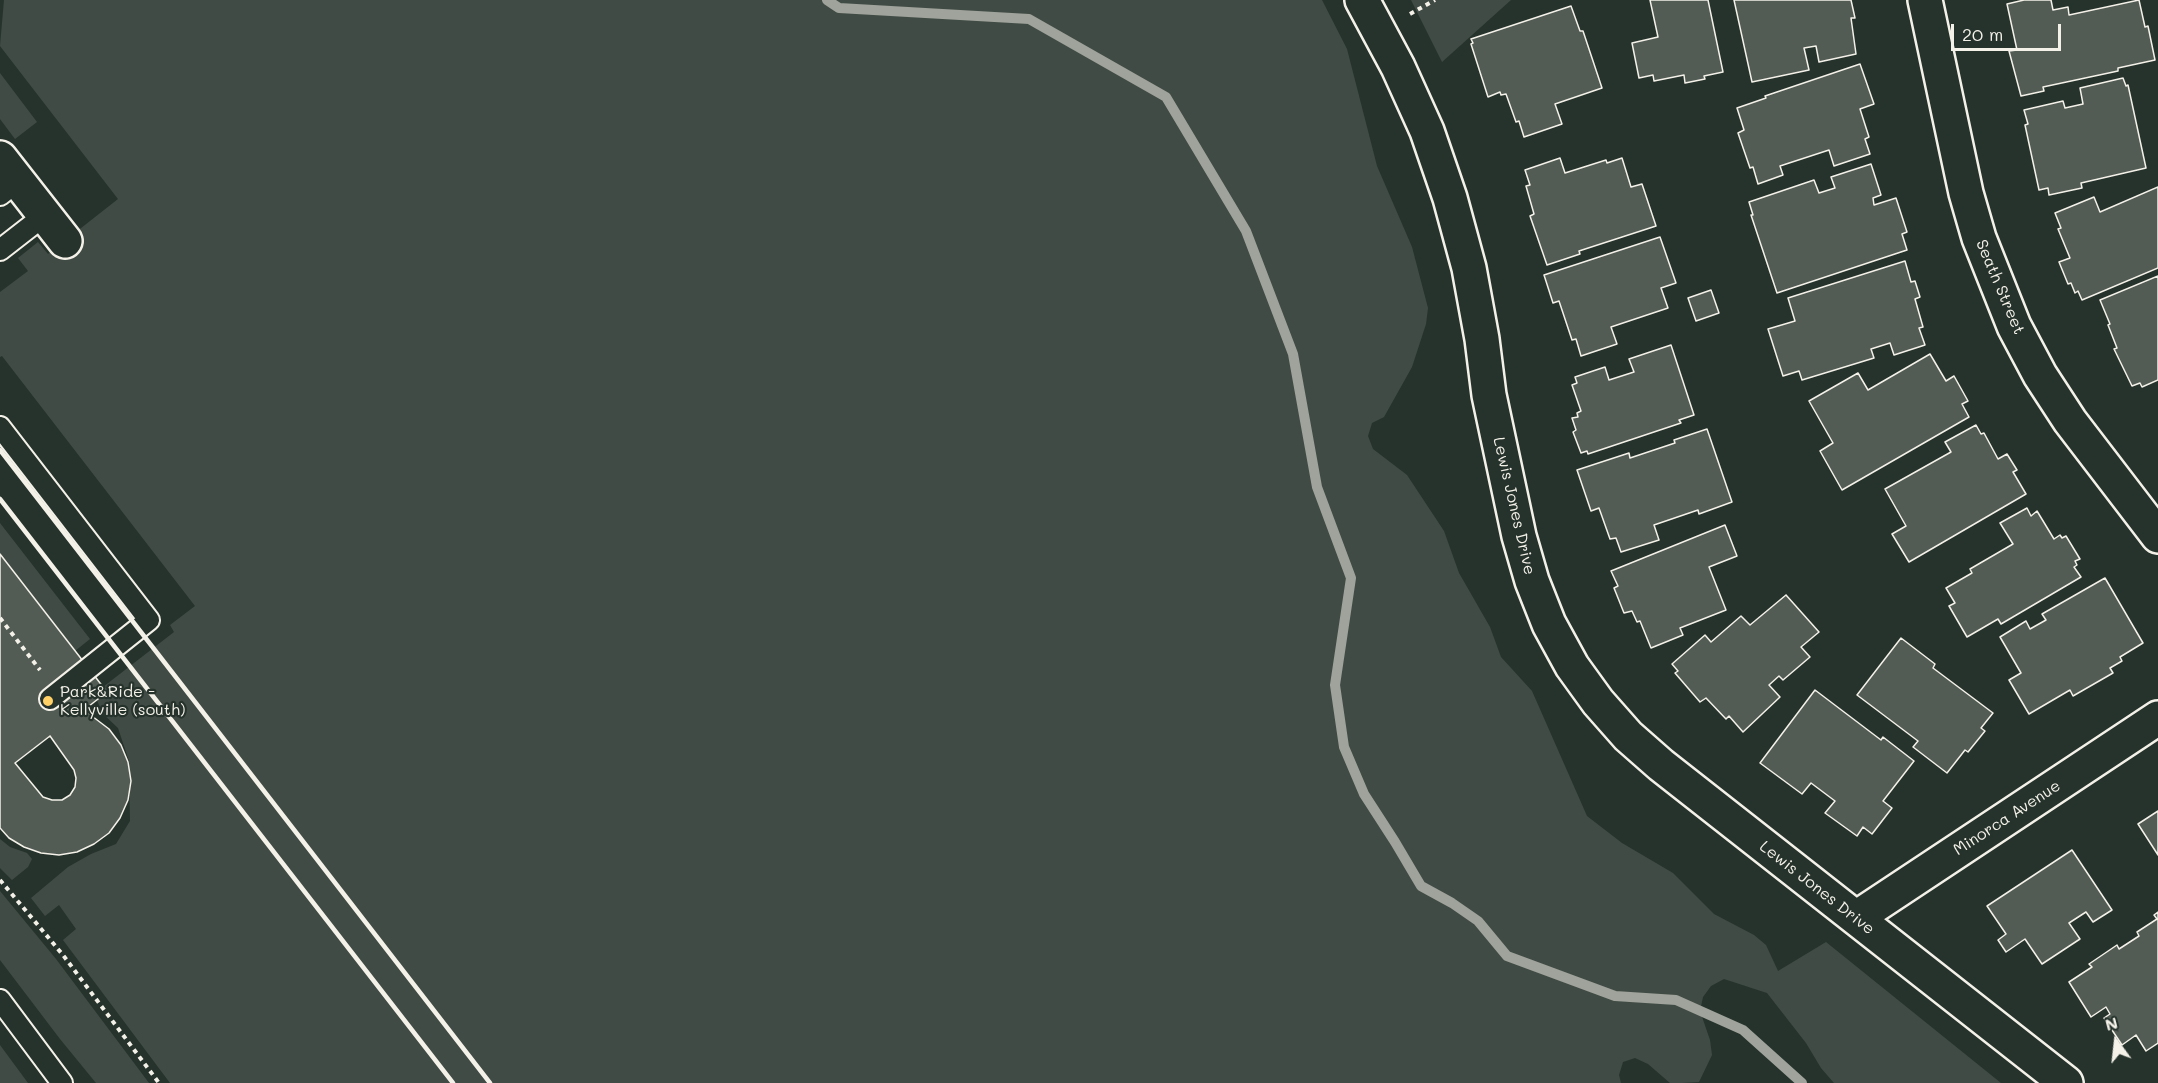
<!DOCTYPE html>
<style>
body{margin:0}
#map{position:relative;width:2158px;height:1083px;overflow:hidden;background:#26332d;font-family:Mali,sans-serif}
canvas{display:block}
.north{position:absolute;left:2086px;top:1011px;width:60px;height:60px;-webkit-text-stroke:4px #26332d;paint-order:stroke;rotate:345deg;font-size:16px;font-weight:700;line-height:24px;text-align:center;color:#f4f1e8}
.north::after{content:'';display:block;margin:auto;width:21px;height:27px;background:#f4f1e8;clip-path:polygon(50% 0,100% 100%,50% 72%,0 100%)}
.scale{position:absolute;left:1951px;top:24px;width:110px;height:27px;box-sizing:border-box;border:3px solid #f4f1e8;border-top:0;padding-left:8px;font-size:18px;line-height:21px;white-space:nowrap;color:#f4f1e8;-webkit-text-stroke:4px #26332d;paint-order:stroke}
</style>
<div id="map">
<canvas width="2158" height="1083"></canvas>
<div class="north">N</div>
<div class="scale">20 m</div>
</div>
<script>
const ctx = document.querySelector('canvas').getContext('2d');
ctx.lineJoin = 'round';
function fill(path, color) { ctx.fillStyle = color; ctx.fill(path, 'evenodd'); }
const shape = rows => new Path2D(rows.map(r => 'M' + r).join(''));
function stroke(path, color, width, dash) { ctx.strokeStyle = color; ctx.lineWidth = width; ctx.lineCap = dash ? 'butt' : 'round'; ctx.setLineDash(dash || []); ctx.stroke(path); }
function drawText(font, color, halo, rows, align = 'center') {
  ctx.font = font + ' Mali,sans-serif'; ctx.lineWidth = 4.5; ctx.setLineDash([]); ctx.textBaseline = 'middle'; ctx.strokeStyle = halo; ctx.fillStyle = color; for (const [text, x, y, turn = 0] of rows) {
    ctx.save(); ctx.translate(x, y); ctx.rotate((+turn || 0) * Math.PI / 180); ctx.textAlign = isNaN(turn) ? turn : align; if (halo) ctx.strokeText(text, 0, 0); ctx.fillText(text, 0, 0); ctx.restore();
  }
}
const green = shape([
 [4,0,1322,0,1347,49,1377,166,1412,247,1428,308,1426,324,1412,367,1384,417,1372,423,1368,436,1373,449,1407,475,1444,531,1459,573,1490,627,1501,657,1532,691,1587,816,1622,843,1673,873,1714,914,1754,935,1766,945,1778,971,1826,942,2001,1083,1834,1083,1821,1068,1806,1043,1767,993,1724,979,1711,986,1703,997,1700,1011,1710,1040,1712,1055,1699,1082,1682,1083,1670,1083,1648,1064,1635,1058,1623,1062,1619,1075,1621,1083,170,1083,63,940,76,929,59,905,45,916,31,898,68,867,91,854,116,844,130,821,129,761,118,728,102,713,97,700,103,687,174,632,170,625,195,606,2,356,0,357,0,292,28,271,18,258,38,242,48,254,118,199,0,46],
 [1411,0,1511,0,1442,62],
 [0,73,37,122,15,139,0,119],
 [0,523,90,639,75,651,0,554],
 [0,839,10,847,27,853,32,859,28,867,12,880,0,868],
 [0,891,56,959,149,1083,96,1083,60,1039,0,960],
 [0,1045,28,1083,0,1083]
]);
const stream = shape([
 [827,0,839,8,1029,19,1166,97,1246,231,1293,354,1317,487,1351,578,1335,685,1344,747,1364,794,1395,842,1421,886,1452,903,1478,921,1507,956,1615,996,1676,1000,1743,1030,1802,1083]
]);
const building = shape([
 [1650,0,1708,0,1723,72,1704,76,1705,79,1685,83,1684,75,1654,81,1653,75,1639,78,1632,43,1658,37,1650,0],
 [1734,0,1851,0,1855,18,1851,18,1856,54,1819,62,1816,46,1804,48,1809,70,1752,82,1734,0],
 [2024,0,2051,0,2053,10,2068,7,2069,15,2139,0,2145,27,2148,26,2155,60,2118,68,2118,71,2043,87,2044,91,2021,96,2009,51,2017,50,2007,4,2024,0],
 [1571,6,1580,31,1583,31,1602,88,1555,104,1562,124,1524,137,1519,121,1516,122,1506,94,1501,95,1500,92,1488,97,1471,44,1473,43,1471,39,1571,6],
 [1860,64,1874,104,1860,109,1869,137,1865,139,1870,154,1834,166,1829,150,1780,166,1783,175,1758,184,1753,167,1750,168,1738,133,1744,130,1737,108,1766,98,1765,96,1860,64],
 [2123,78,2126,86,2128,85,2146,168,2081,183,2082,188,2049,195,2048,188,2039,190,2025,125,2028,124,2024,110,2063,101,2065,108,2083,104,2080,88,2123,78],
 [1560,158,1565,173,1606,160,1607,163,1622,158,1631,187,1642,184,1656,226,1579,251,1580,254,1547,265,1530,216,1534,214,1526,186,1530,185,1525,170,1560,158],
 [1871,164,1881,195,1873,198,1874,205,1896,198,1907,232,1902,234,1907,250,1777,293,1751,215,1753,215,1749,202,1814,180,1819,193,1835,188,1831,177,1871,164],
 [2158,187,2158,268,2082,300,2078,291,2075,293,2071,283,2068,284,2059,262,2070,258,2058,229,2061,228,2055,213,2094,197,2100,212,2158,187],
 [1660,237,1676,283,1661,288,1668,308,1611,327,1617,344,1581,356,1576,339,1572,340,1559,301,1553,303,1544,275,1660,237],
 [1905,261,1911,282,1915,281,1920,297,1915,299,1923,327,1919,328,1925,345,1894,355,1890,343,1871,349,1874,358,1802,380,1799,371,1783,376,1768,329,1795,321,1788,298,1905,261],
 [2158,276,2158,380,2142,387,2140,383,2132,386,2114,349,2117,348,2108,325,2110,324,2100,300,2158,276],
 [1711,290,1719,313,1696,321,1688,298,1711,290],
 [1671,345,1694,415,1679,420,1681,423,1588,454,1587,451,1581,453,1573,432,1576,430,1572,418,1578,417,1577,413,1581,411,1572,385,1577,383,1575,377,1605,367,1609,380,1634,372,1629,359,1671,345],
 [1930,354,1946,381,1954,376,1968,401,1962,404,1969,417,1842,490,1820,451,1833,443,1809,401,1858,373,1868,390,1930,354],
 [1976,425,1981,434,1984,433,1998,459,2007,454,2017,470,2013,472,2026,494,1909,562,1892,534,1906,526,1885,489,1951,452,1945,442,1976,425],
 [1707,429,1732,502,1699,514,1698,510,1654,525,1659,540,1621,552,1616,538,1610,539,1599,508,1591,511,1577,470,1629,453,1630,458,1675,443,1674,440,1707,429],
 [2027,508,2031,516,2037,511,2054,539,2060,535,2062,538,2066,536,2080,559,2075,561,2077,565,2074,567,2081,577,2001,624,1998,619,1967,637,1949,606,1955,603,1946,588,1972,573,1970,569,2013,544,2000,523,2027,508],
 [1725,525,1737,556,1709,567,1726,610,1680,628,1683,635,1651,648,1640,621,1637,622,1632,611,1624,613,1614,588,1618,586,1611,571,1725,525],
 [0,554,107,692,84,710,109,729,121,745,128,762,131,781,128,800,120,818,109,833,94,844,77,852,59,855,41,853,24,847,9,838,0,828,0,554],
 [50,736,74,770,76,778,75,787,70,795,62,800,52,800,43,797,15,763,50,736],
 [2105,578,2143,643,2120,657,2122,661,2110,668,2113,673,2073,696,2070,690,2029,714,2009,680,2021,673,2000,637,2026,621,2030,629,2046,620,2042,614,2105,578],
 [1786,595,1819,632,1801,647,1810,657,1783,680,1779,676,1769,685,1780,697,1743,732,1729,716,1726,719,1706,698,1700,702,1675,673,1678,671,1672,664,1705,635,1711,642,1741,616,1750,625,1786,595],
 [1901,638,1935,664,1933,668,1993,713,1981,728,1985,731,1968,752,1965,750,1947,773,1913,747,1918,741,1857,695,1901,638],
 [1815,690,1881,740,1883,737,1914,761,1883,801,1892,808,1872,834,1863,827,1857,836,1825,813,1835,801,1811,783,1802,794,1760,763,1815,690],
 [2158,811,2158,855,2138,824,2158,811],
 [2072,850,2112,910,2093,922,2086,912,2069,923,2080,939,2042,964,2025,939,2006,952,1998,940,2006,934,1987,906,2072,850],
 [2158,912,2158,1043,2146,1051,2136,1035,2122,1045,2104,1018,2110,1014,2106,1007,2091,1017,2069,982,2092,967,2089,964,2117,945,2119,949,2139,936,2137,932,2157,919,2154,915,2158,912]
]);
const path = shape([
 [1410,14,1435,0],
 [0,618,40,670],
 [0,880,63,955,159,1083]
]);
const service = shape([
 [0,195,18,181],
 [0,250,45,215],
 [0,427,149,620,50,699],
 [0,1000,62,1083]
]);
const minor = shape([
 [1362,0,1398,67,1427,131,1450,198,1469,268,1482,339,1489,395,1519,536,1532,581,1549,624,1572,666,1598,702,1628,736,1661,765,2066,1083],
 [1925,0,1966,193,1979,238,2014,326,2040,375,2070,421,2158,536],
 [0,158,65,241],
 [1856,918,2158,718]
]);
const rail = shape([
 [0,450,490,1083],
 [0,499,453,1083]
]);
const markers = [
 [48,701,6,"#ffd166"]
];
const streetNames = [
 ["Seath Street",2000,287,67],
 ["Lewis Jones Drive",1514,506,77],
 ["Minorca Avenue",2007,818,-33],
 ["Lewis Jones Drive",1817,888,38]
];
const poiNames = [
 ["Park&Ride -",60,692],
 ["Kellyville (south)",60,710]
];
fill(green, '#414b45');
stroke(stream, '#9fa39b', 10);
fill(building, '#525c55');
stroke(building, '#f4f1e8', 1.5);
stroke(service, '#f4f1e8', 24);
stroke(minor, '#f4f1e8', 38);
stroke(path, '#f4f1e8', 4, [4.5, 4.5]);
stroke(service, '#26332d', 20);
stroke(minor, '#26332d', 33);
stroke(rail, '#f4f1e8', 4.5);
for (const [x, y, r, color] of markers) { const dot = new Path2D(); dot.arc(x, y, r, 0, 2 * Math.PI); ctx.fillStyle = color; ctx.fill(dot); stroke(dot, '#26332d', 2); }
drawText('16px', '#f4f1e8', '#26332d', streetNames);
drawText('16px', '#f4f1e8', '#26332d', poiNames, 'left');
</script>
